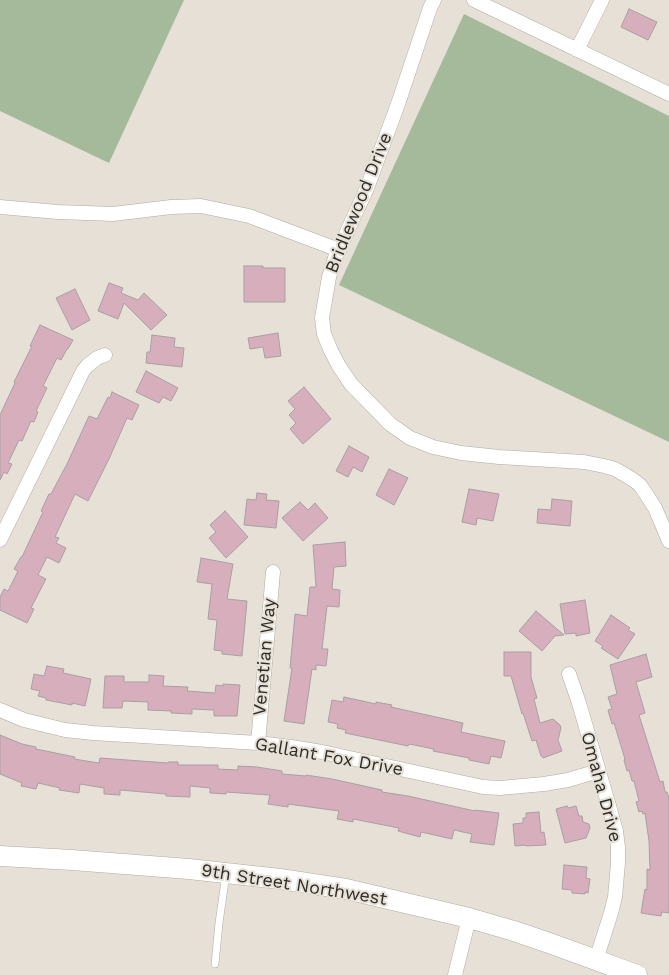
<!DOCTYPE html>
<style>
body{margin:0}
canvas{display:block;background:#e6e0d6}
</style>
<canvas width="669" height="975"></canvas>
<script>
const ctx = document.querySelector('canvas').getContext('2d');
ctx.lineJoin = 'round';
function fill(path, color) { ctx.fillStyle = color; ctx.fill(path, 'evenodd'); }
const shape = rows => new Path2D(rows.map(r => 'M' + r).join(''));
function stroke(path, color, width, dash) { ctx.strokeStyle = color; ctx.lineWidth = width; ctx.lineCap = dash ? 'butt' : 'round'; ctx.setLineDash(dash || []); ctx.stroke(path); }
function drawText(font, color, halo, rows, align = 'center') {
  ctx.font = font + ' "Work Sans",sans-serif'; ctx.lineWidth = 4; ctx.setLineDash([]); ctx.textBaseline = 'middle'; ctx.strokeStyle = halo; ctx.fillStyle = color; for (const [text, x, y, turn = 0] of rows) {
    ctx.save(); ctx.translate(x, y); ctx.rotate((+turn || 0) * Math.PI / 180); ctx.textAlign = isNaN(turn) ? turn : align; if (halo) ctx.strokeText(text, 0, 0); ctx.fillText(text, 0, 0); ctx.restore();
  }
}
const forest = shape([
 [0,0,184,0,109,163,0,111],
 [464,14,669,116,669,442,339,285]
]);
const building = shape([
 [629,9,657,22,648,40,621,27,629,9],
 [244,266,263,266,263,268,285,268,285,302,244,302,244,266],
 [109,283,123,288,121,293,138,300,144,293,167,315,151,330,124,303,118,319,98,311,109,283],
 [75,289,90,320,72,330,56,298,75,289],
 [40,325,73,340,68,349,67,349,61,360,57,358,43,386,47,388,36,411,38,412,34,422,31,421,22,441,19,440,8,463,12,464,7,474,4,472,0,480,0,415,15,383,14,382,32,346,30,346,40,325],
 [278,333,281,356,265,358,263,347,250,349,248,338,278,333],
 [152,335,175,338,174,347,184,348,182,367,146,363,147,352,150,352,152,335],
 [146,371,178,388,171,401,163,397,159,403,136,392,146,371],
 [304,387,331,419,303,444,290,429,296,423,289,415,295,409,288,401,304,387],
 [112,392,139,405,132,420,127,418,109,459,88,501,75,494,55,537,59,538,56,543,66,548,59,563,47,557,38,575,46,579,31,608,34,609,27,623,0,610,0,597,4,589,8,591,18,571,14,569,21,557,22,557,43,512,41,511,49,494,51,494,67,464,89,416,97,419,108,397,110,398,112,392],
 [349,446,369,457,362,472,353,467,348,477,336,471,349,446],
 [389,469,408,478,394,505,376,495,389,469],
 [469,489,499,494,493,521,477,518,476,525,462,522,469,489],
 [257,493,267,494,266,500,279,501,276,528,244,525,247,499,256,500,257,493],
 [552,499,572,501,570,526,537,523,538,509,551,510,552,499],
 [300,502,308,510,315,503,328,518,303,541,282,518,300,502],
 [225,511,248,537,226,558,209,538,216,532,210,525,225,511],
 [345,542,346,566,334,567,332,589,340,590,339,607,327,606,322,649,328,649,326,666,316,665,316,670,312,669,304,724,284,721,292,668,290,668,295,614,307,616,310,587,316,587,313,545,345,542],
 [201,558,233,564,227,599,247,601,242,656,222,654,222,651,214,650,217,620,208,619,212,584,197,582,201,558],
 [585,600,590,633,576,636,576,633,565,634,560,604,585,600],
 [536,611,564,635,555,636,542,651,519,631,536,611],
 [611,615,630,628,628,630,635,634,618,659,601,648,603,646,595,641,611,615],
 [504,652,531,652,531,677,537,698,534,699,540,723,553,719,560,725,561,728,558,740,562,751,543,758,542,756,541,756,536,740,532,741,523,713,522,714,511,676,504,676,504,652],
 [646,654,652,677,636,682,645,713,639,715,660,782,663,781,665,792,667,792,669,798,669,913,662,912,661,916,641,913,645,889,647,890,647,869,650,870,649,841,645,813,643,814,642,811,639,812,636,802,639,801,634,781,632,781,629,770,627,771,624,760,625,759,614,723,612,724,608,710,612,709,608,697,617,694,610,665,646,654],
 [47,666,64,669,63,673,91,679,85,706,72,703,72,705,46,700,46,698,38,696,40,691,31,689,34,674,44,676,47,666],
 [149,675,164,676,163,686,188,687,187,691,215,693,216,685,223,686,223,684,240,685,237,716,214,716,214,710,192,709,192,714,171,713,171,711,148,710,148,702,123,701,122,708,103,708,105,676,124,676,124,682,149,682,149,675],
 [344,697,376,704,376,702,392,705,391,707,463,723,461,732,505,741,501,758,491,756,489,764,469,760,469,758,433,751,434,749,409,744,408,746,345,733,346,730,337,728,338,724,328,722,332,700,343,702,344,697],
 [0,735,22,744,36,747,36,749,75,757,74,759,99,763,100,758,168,763,168,762,178,762,178,765,218,765,218,769,238,770,238,766,257,767,282,771,282,774,306,776,306,775,332,779,382,790,382,792,408,796,475,811,475,810,499,813,494,845,470,842,472,834,454,830,452,839,421,832,420,837,398,831,399,828,353,819,353,822,337,819,339,811,288,804,288,807,268,804,270,795,226,792,226,794,210,793,210,788,190,786,190,797,166,796,166,794,120,790,120,795,104,794,104,788,80,784,79,793,59,790,60,788,38,783,36,789,21,786,22,783,0,774,0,735],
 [567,806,568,808,576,806,579,816,582,816,583,822,589,824,590,828,586,838,565,843,556,809,567,806],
 [539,812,541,833,544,832,546,845,526,846,526,845,515,846,513,824,523,823,523,818,526,818,526,813,539,812],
 [564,865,587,867,586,878,590,879,588,893,585,892,585,894,572,893,572,890,562,889,564,865]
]);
const lane = shape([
 [215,964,219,923,226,874]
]);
const street = shape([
 [434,0,430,8,398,104,367,188,335,258,329,277,322,318,324,334,331,351,339,366,351,384,390,424,410,438,433,447,461,453,499,457,584,462,604,466,615,469,632,479,640,485,646,494,655,508,669,541],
 [474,0,669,94],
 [577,50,602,0],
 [0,207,58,212,113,214,171,207,201,206,249,216,339,250],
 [0,540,83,371,87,366,97,358,105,355],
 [569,674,579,703,609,806,616,831,618,847,618,863,615,897,611,913,596,960],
 [0,710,24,720,65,730,93,733,258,743,291,747,322,752,483,787,500,788,544,784,568,780,598,771],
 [258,743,273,572],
 [455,975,469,918]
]);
const secondary = shape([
 [0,856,72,860,189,869,280,879,346,889,469,918,514,931,552,944,637,975]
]);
const streetNames = [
 ["Bridlewood Drive",359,203,-68],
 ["Venetian Way",265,657,-85],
 ["Gallant Fox Drive",329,757,10],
 ["Omaha Drive",601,787,75],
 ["9th Street Northwest",294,885,9]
];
fill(forest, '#a4ba9b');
fill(building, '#d6aebc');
stroke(building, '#aa9fa3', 1);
stroke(lane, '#b0aba1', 8);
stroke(street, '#b0aba1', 15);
stroke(secondary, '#b0aba1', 21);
stroke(lane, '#fff', 7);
stroke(street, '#fff', 14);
stroke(secondary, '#fff', 20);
drawText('18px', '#2e2c28', '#e6e0d6', streetNames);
</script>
